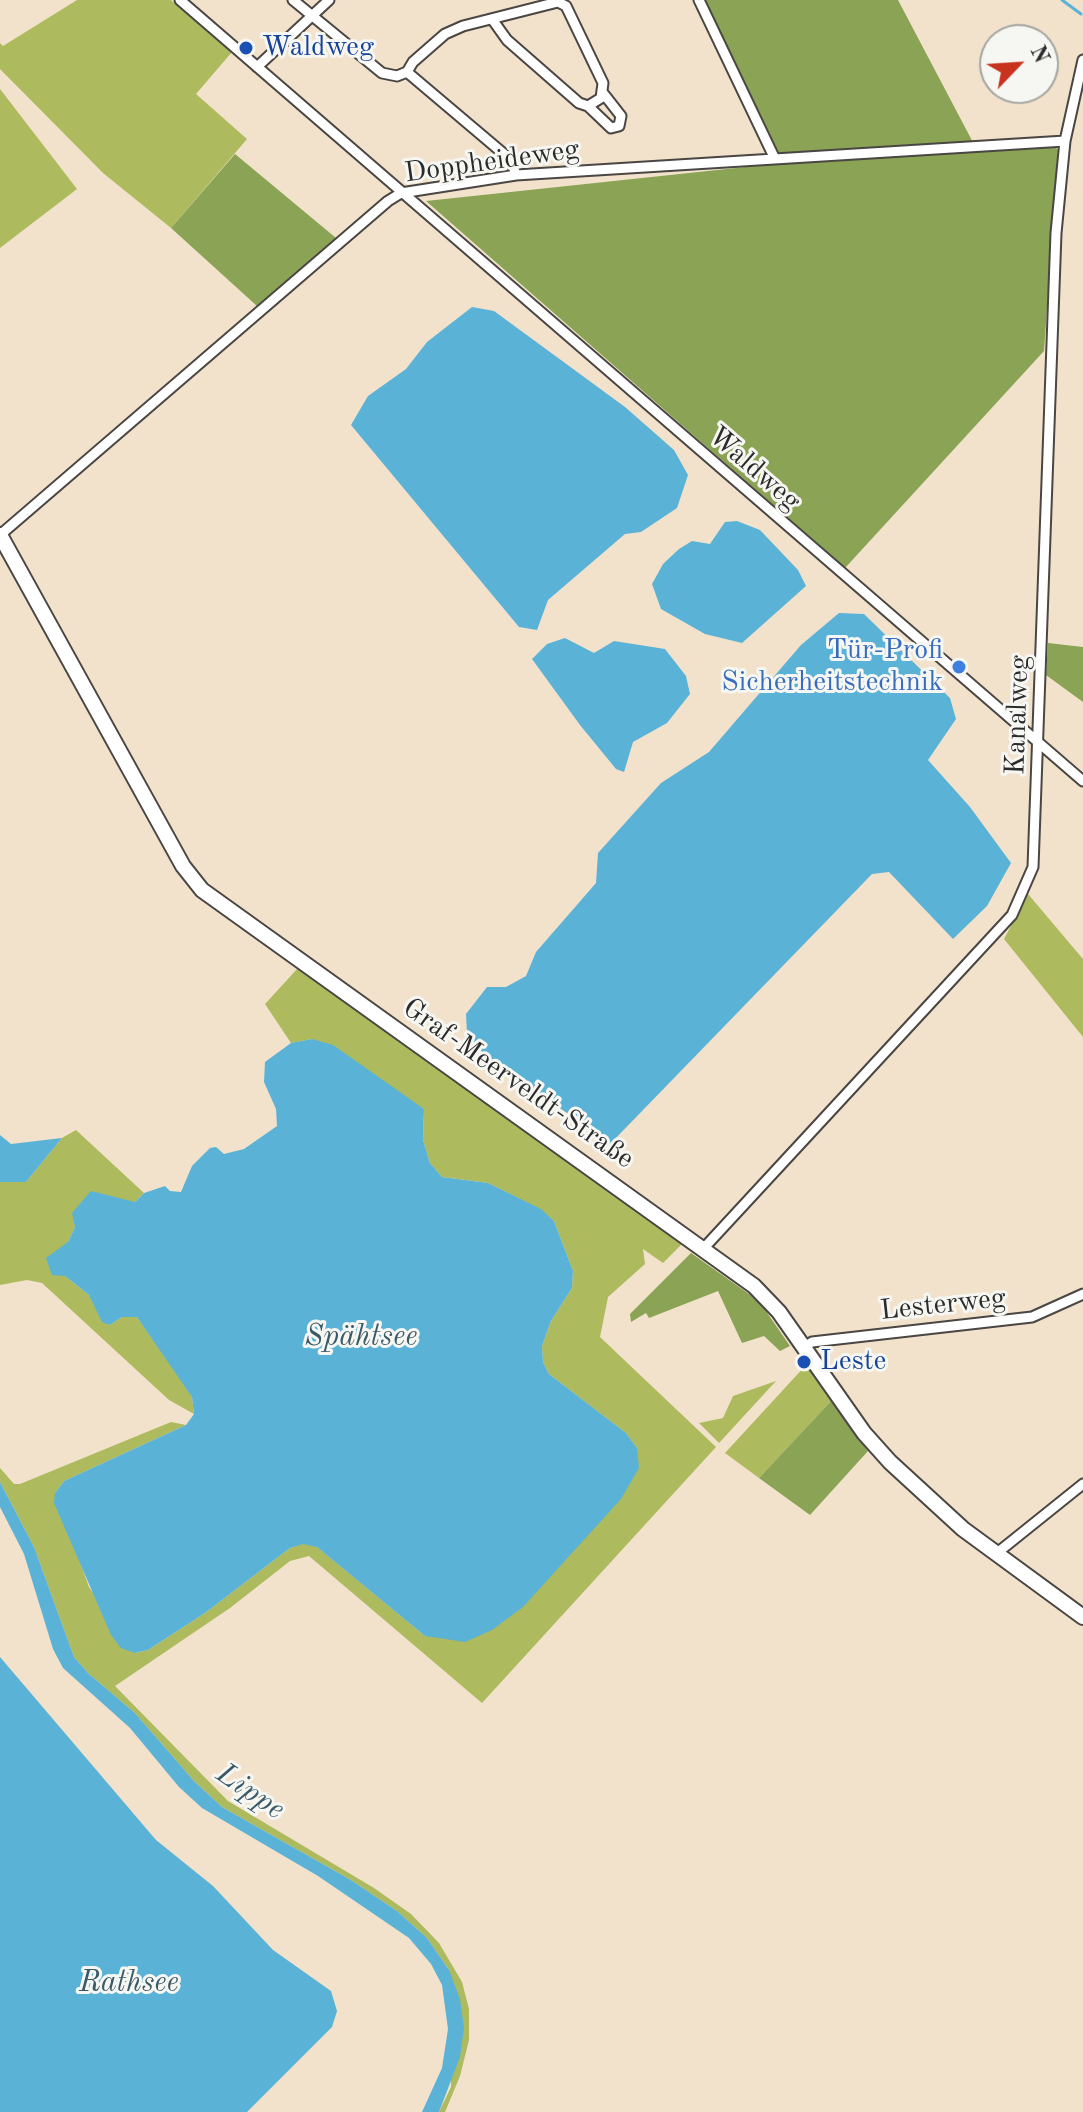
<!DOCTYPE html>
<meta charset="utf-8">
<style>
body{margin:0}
#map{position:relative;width:1083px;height:2112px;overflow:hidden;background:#f2e2cb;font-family:"Old Standard TT",serif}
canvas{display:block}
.north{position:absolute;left:979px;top:24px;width:80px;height:80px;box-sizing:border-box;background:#f6f6f2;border:2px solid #a5a5a2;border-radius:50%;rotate:65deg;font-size:22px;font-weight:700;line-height:32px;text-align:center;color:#2b2b2b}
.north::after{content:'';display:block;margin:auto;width:28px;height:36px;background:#c8321e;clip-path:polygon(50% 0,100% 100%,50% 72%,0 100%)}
</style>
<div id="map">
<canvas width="1083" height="2112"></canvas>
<div class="north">N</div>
</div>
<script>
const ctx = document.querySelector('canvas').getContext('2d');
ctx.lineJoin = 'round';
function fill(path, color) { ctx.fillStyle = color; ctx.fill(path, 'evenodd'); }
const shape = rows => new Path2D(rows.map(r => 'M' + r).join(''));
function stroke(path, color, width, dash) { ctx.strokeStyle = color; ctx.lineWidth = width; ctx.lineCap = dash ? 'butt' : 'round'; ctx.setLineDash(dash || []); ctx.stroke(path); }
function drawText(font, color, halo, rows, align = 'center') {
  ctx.font = font + ' "Old Standard TT",serif'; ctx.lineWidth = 6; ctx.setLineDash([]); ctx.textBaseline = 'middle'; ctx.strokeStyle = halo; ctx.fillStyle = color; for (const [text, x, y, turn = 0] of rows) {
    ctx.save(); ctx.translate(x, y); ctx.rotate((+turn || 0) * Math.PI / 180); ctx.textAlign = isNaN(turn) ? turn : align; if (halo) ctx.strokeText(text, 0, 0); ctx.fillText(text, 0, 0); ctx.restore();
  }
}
const green = shape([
 [77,0,171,0,232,52,196,94,247,139,171,228,103,173,0,69,0,43,3,46],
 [0,89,77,189,0,248],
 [1028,894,1083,959,1083,1037,1004,939],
 [298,968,306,971,682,1244,663,1263,643,1249,645,1264,608,1297,600,1337,716,1447,482,1703,309,1556,290,1561,230,1608,115,1686,228,1801,374,1888,411,1914,439,1943,462,1982,469,2009,469,2040,460,2076,445,2112,439,2112,451,2087,449,1970,427,1938,397,1911,351,1880,222,1807,194,1781,135,1713,89,1674,74,1657,34,1547,0,1482,0,1468,14,1484,20,1484,171,1422,186,1425,64,1481,55,1493,89,1587,135,1653,148,1650,205,1613,290,1548,303,1543,316,1546,425,1636,637,1448,626,1433,549,1374,543,1362,542,1346,551,1321,572,1288,573,1271,554,1221,540,1209,488,1183,442,1177,430,1163,423,1140,424,1109,312,1039,291,1043,265,1004],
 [76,1130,144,1193,135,1202,75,1227,68,1242,65,1276,89,1295,110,1325,122,1317,137,1317,183,1381,192,1397,194,1414,169,1400,42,1283,27,1280,0,1285,0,1182,26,1182,62,1138],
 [806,1365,832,1400,759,1478,725,1453],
 [776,1381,719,1443,699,1423,723,1418,733,1396]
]);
const forest = shape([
 [705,0,898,0,977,150,1054,145,1058,150,1044,351,845,568,426,201,783,163],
 [235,154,336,238,257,306,171,228],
 [1048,643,1083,647,1083,702,1046,675],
 [691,1253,759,1301,790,1346,780,1351,764,1336,742,1343,718,1291,649,1318,646,1313,631,1322,630,1314],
 [832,1400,868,1451,810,1515,759,1478]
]);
const water = shape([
 [472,307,494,311,625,407,674,450,688,475,677,508,641,532,625,534,548,600,537,630,519,627,351,425,368,396,406,369,427,342],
 [737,521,760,530,798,570,806,586,742,643,705,634,661,609,652,584,663,564,679,549,692,541,710,544,725,522],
 [839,613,864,614,950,698,956,719,928,760,970,807,1011,863,987,906,953,939,889,872,872,874,611,1143,488,1059,467,1033,466,1014,487,987,506,987,526,976,536,952,596,883,598,853,661,783,709,752,801,645],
 [565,638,594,653,614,641,665,649,686,676,690,694,667,723,633,742,624,772,616,769,580,725,532,659,547,644],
 [312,1039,333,1045,424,1109,423,1140,430,1163,442,1177,488,1183,541,1209,554,1221,573,1271,572,1288,551,1321,542,1346,543,1362,549,1374,626,1433,637,1448,639,1468,621,1499,523,1607,492,1630,465,1642,425,1636,317,1547,303,1544,290,1548,205,1613,148,1650,135,1653,121,1648,111,1635,54,1503,55,1493,64,1481,186,1425,194,1414,192,1397,137,1317,122,1317,110,1325,102,1322,89,1295,65,1276,52,1275,46,1258,68,1242,75,1227,72,1213,91,1191,135,1202,144,1193,165,1186,170,1191,181,1192,192,1166,210,1148,216,1147,224,1154,244,1149,277,1126,276,1109,264,1082,265,1062,291,1043],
 [0,1135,11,1144,62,1138,26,1182,0,1182],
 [0,1482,34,1547,74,1657,89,1674,135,1713,194,1781,222,1807,351,1880,397,1911,427,1938,449,1970,460,1999,464,2028,460,2057,439,2112,422,2112,442,2068,448,2029,442,1985,431,1964,409,1938,318,1876,202,1808,179,1787,130,1728,63,1668,53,1649,24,1554,0,1507],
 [0,1657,156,1840,213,1886,273,1950,331,1991,337,2011,332,2027,247,2112,0,2112]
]);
const stream = shape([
 [1062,0,1081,14]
]);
const minor = shape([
 [180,0,1083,781],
 [293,0,382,73,397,76,407,72,511,160,516,175],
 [699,0,774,157],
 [257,67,329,0],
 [407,72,413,62,445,34,463,26,558,2,566,6,603,83,601,98,588,106,579,103,507,40,492,19],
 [588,106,611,128,619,126,621,116,603,93],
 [0,535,388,201,401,193,516,175,1065,141],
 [703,1249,1012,915,1033,867,1056,233,1065,141,1083,60],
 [804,1347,812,1342,1032,1317,1083,1294],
 [997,1553,1083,1484]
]);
const secondary = shape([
 [0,535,183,866,202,890,754,1286,779,1312,864,1433,890,1462,963,1529,1083,1617]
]);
const markers = [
 [246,48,8,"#1a4fb4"],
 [959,667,8,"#3f7fe0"],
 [804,1362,8,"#1a4fb4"]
];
const transitNames = [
 ["Waldweg",262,48],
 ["Leste",820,1362]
];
const streetNames = [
 ["Doppheideweg",492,162,-8],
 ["Waldweg",754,469,41],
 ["Kanalweg",1018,715,-88],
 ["Graf-Meerveldt-Straße",518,1084,35],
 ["Lesterweg",943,1305,-6]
];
const shopNames = [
 ["Tür-Profi",943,651],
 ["Sicherheitstechnik",943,683]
];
const waterNames = [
 ["Spähtsee",361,1337],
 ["Lippe",250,1792,34],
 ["Rathsee",129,1983]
];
fill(green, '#adbb5e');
fill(forest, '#8aa355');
fill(water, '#5ab2d7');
stroke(stream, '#5ab2d7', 3);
stroke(minor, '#494643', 13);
stroke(secondary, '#494643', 18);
stroke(minor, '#fff', 9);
stroke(secondary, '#fff', 14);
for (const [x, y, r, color] of markers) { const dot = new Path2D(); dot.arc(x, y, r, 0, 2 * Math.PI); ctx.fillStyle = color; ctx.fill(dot); stroke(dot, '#f6f6f2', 3); }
drawText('28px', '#164399', '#f6f6f2', transitNames, 'left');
drawText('28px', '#2b2b2b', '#f6f6f2', streetNames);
drawText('28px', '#366cbe', '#f6f6f2', shopNames, 'right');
drawText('italic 30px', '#3b5a67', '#f6f6f2', waterNames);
</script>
